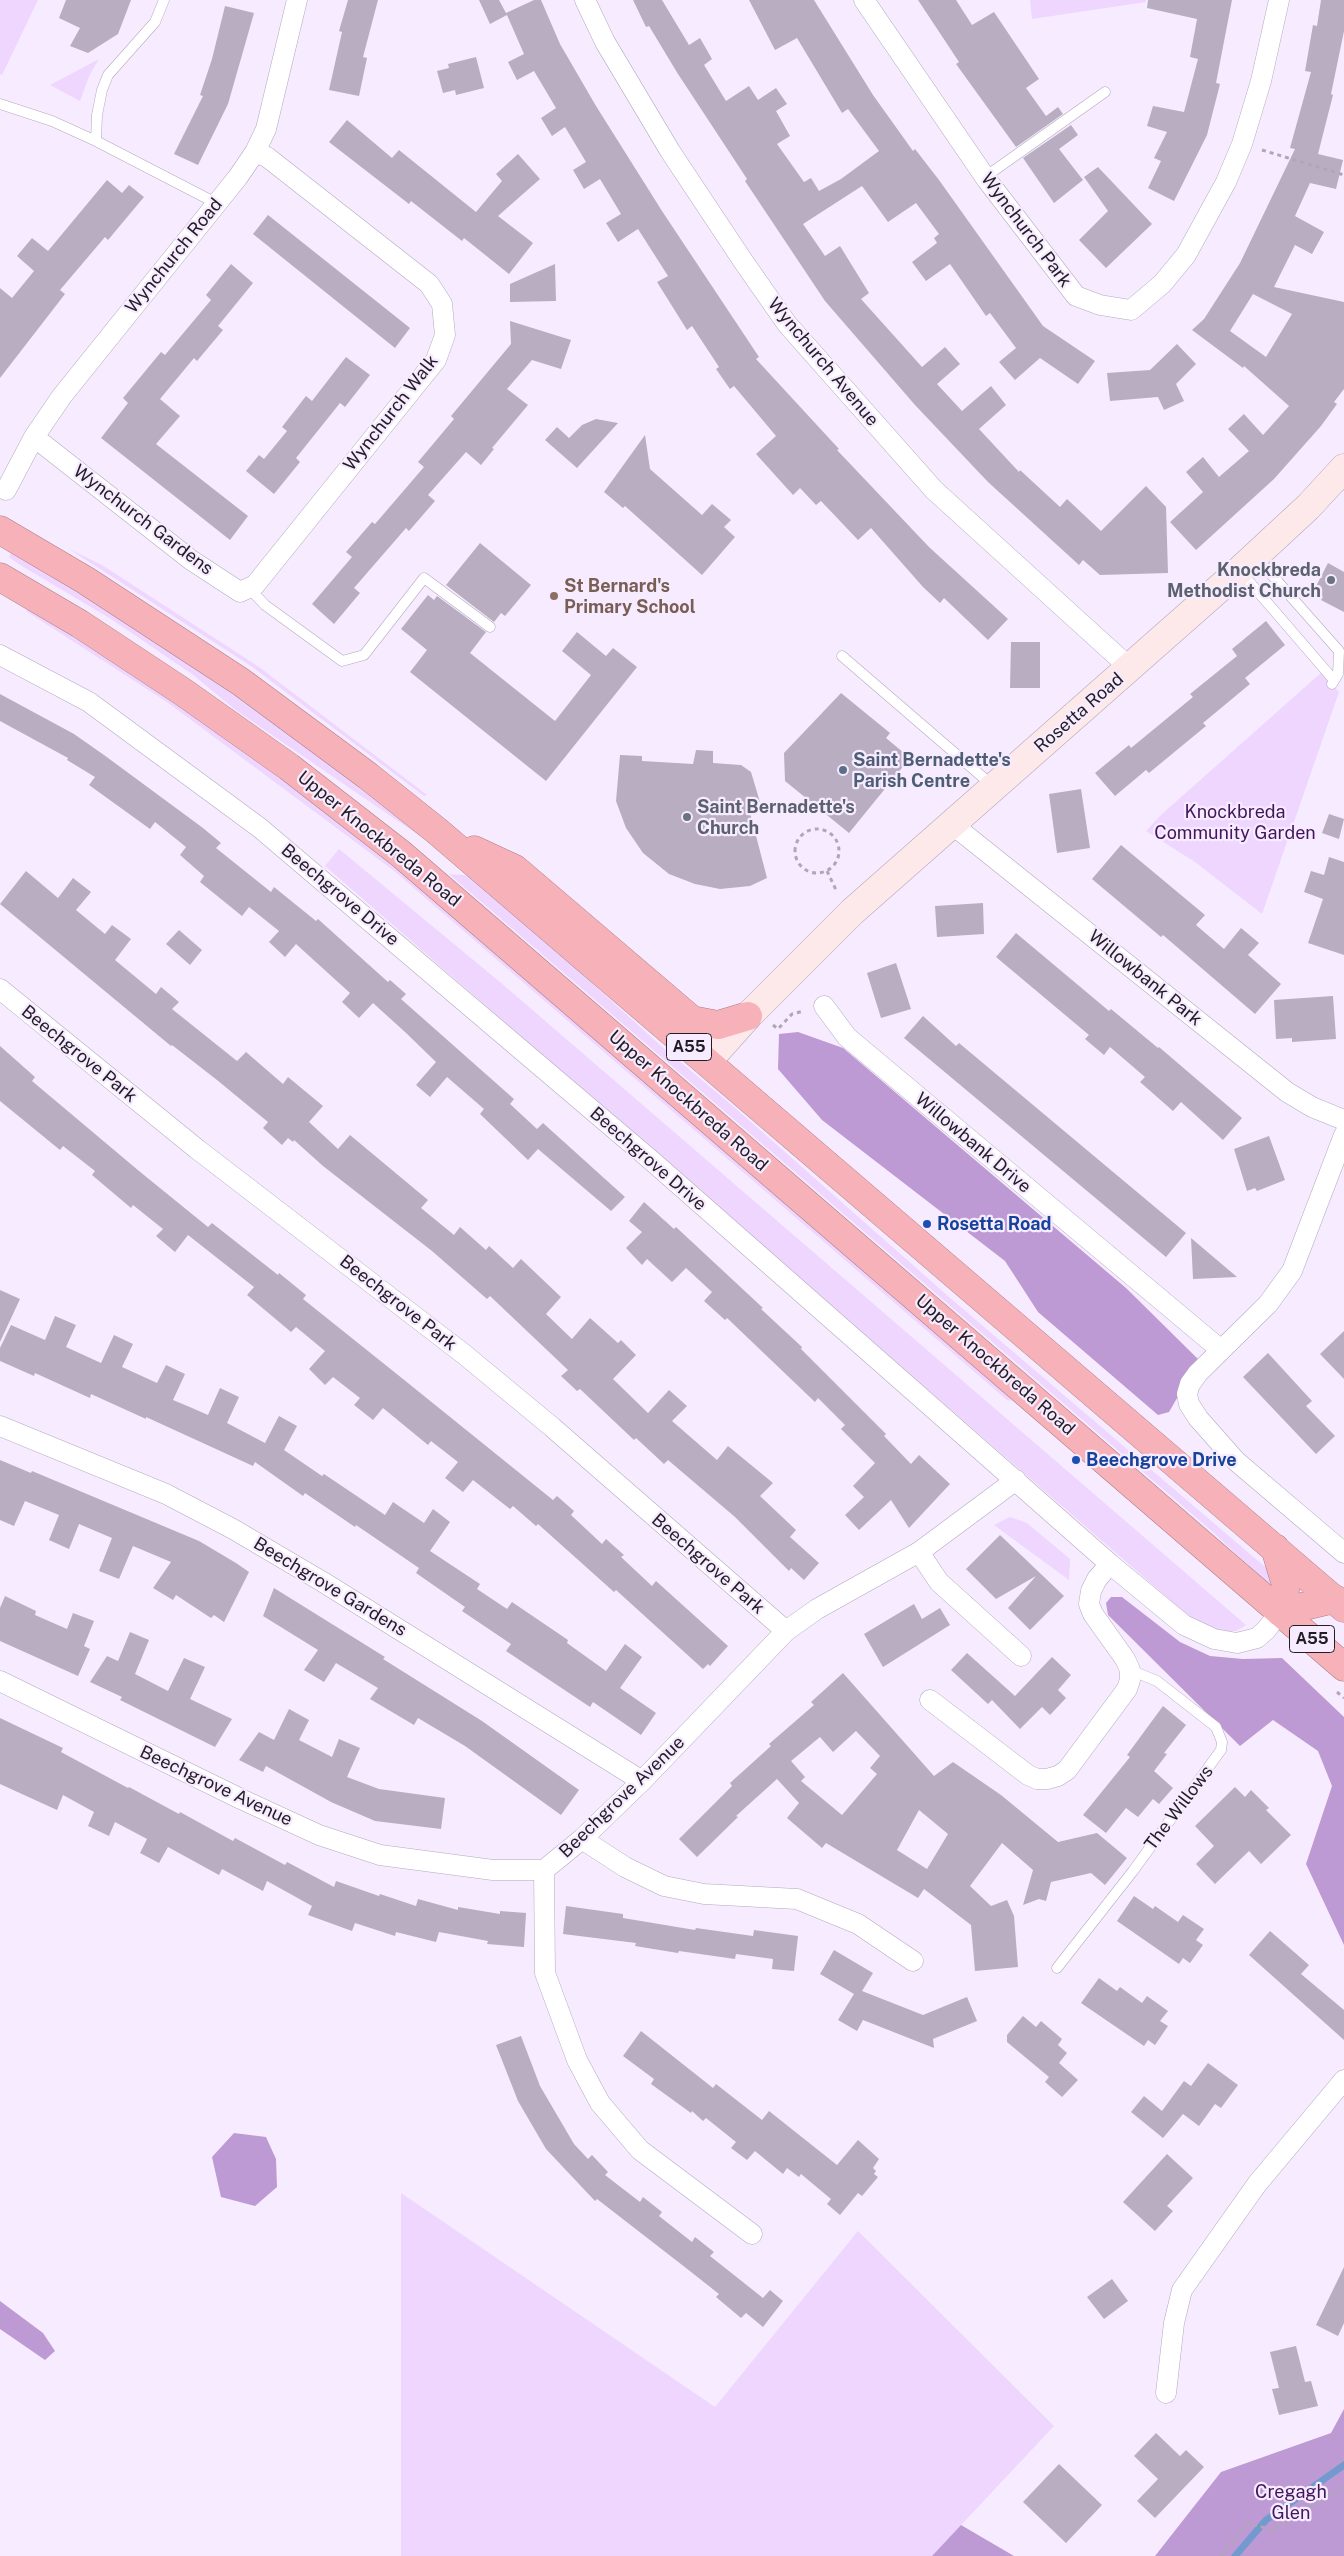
<!DOCTYPE html>
<style>
body{margin:0}
canvas{display:block;background:#f6ebff}
</style>
<canvas width="1344" height="2556"></canvas>
<script>
const ctx = document.querySelector('canvas').getContext('2d');
ctx.lineJoin = 'round';
function fill(path, color) { ctx.fillStyle = color; ctx.fill(path, 'evenodd'); }
const shape = rows => new Path2D(rows.map(r => 'M' + r).join(''));
function stroke(path, color, width, dash) { ctx.strokeStyle = color; ctx.lineWidth = width; ctx.lineCap = dash ? 'butt' : 'round'; ctx.setLineDash(dash || []); ctx.stroke(path); }
function drawText(font, color, halo, rows, align = 'center') {
  ctx.font = font + ' "Public Sans",sans-serif'; ctx.lineWidth = 4.5; ctx.setLineDash([]); ctx.textBaseline = 'middle'; ctx.strokeStyle = halo; ctx.fillStyle = color; for (const [text, x, y, turn = 0] of rows) {
    ctx.save(); ctx.translate(x, y); ctx.rotate((+turn || 0) * Math.PI / 180); ctx.textAlign = isNaN(turn) ? turn : align; if (halo) ctx.strokeText(text, 0, 0); ctx.fillText(text, 0, 0); ctx.restore();
  }
}
const green = shape([
 [0,0,38,0,2,75,0,74],
 [1030,0,1146,0,1146,2,1032,19],
 [99,59,90,74,80,101,50,85],
 [69,549,102,565,259,667,427,795,424,796,251,666],
 [11,553,16,553,94,599,269,716,433,845,237,711,192,674,111,619,17,563,9,557],
 [29,609,166,695,264,765,413,882,1003,1389,1012,1401,1007,1400,393,870,167,702,26,611],
 [1322,672,1339,692,1262,914,1195,862,1146,831,1162,814],
 [339,849,500,982,1246,1625,1236,1631,1218,1631,1192,1619,325,866],
 [449,874,474,876,660,1045,734,1107,949,1297,1271,1572,1272,1582,1268,1583,1262,1578,1214,1533],
 [1010,1517,1027,1523,1070,1559,1069,1580,994,1525],
 [401,2193,715,2407,858,2231,1054,2426,932,2556,401,2556]
]);
const forest = shape([
 [798,1032,843,1048,1126,1288,1199,1360,1169,1412,1158,1415,1038,1312,1005,1261,822,1120,778,1069,779,1034],
 [1111,1597,1122,1597,1180,1642,1210,1656,1243,1659,1282,1658,1344,1717,1344,1945,1306,1864,1332,1786,1318,1751,1273,1720,1240,1746,1108,1615,1106,1603],
 [234,2133,266,2137,276,2159,277,2187,255,2206,221,2197,212,2157],
 [0,2301,43,2333,55,2351,45,2360,0,2329],
 [1344,2409,1344,2556,1155,2556,1221,2472,1331,2433],
 [961,2525,1014,2556,932,2556]
]);
const stream = shape([
 [1235,2556,1266,2520,1344,2465]
]);
const building = shape([
 [66,0,131,0,118,34,88,53,70,46,80,28,59,18],
 [348,0,378,0,363,57,367,58,359,96,329,90,342,32,339,31],
 [479,0,499,0,506,13,534,0,541,0,560,44,596,106,662,211,759,357,756,359,839,449,837,450,929,547,1008,619,988,640,944,598,940,603,923,587,871,528,858,540,821,501,816,505,800,488,793,495,756,454,776,436,734,386,730,389,716,369,719,367,692,326,687,330,657,282,668,276,638,229,618,242,606,223,621,214,600,179,584,189,573,170,586,162,565,127,552,136,541,118,556,108,534,71,517,80,508,62,524,54,507,15,490,24],
 [633,0,662,0,689,45,700,38,712,59,704,65,726,101,749,86,758,100,776,88,787,104,776,111,790,136,777,144,804,182,811,178,819,191,841,179,879,151,848,109,842,113,797,38,775,50,749,0,814,0,873,95,913,151,915,149,939,180,1043,326,1095,361,1078,384,1040,358,1015,380,999,362,1016,348,990,313,986,316,950,264,926,281,912,262,937,243,934,238,939,234,916,203,888,222,862,186,803,224,825,256,840,246,869,293,861,299,922,367,945,347,960,364,937,384,962,411,991,386,1006,405,979,429,1019,472,1020,470,1060,507,1067,499,1101,531,1146,486,1166,507,1168,573,1100,575,1083,560,1079,565,988,482,915,405,825,301,745,181,747,179,678,74,649,26,646,27],
 [918,0,956,0,972,25,994,12,1039,79,1026,88,1046,116,1058,107,1063,114,1016,147,956,64,959,62],
 [1148,0,1232,0,1216,83,1220,84,1207,135,1174,201,1148,188,1161,161,1154,158,1167,132,1147,126,1153,106,1184,112,1198,59,1190,57,1197,19,1147,8],
 [1321,0,1344,0,1344,31,1331,94,1333,95,1318,154,1343,160,1336,189,1310,183,1295,216,1324,232,1312,254,1295,245,1274,287,1344,302,1344,389,1334,402,1337,404,1321,426,1274,479,1196,550,1170,522,1203,492,1186,472,1203,457,1219,477,1249,451,1228,429,1244,414,1263,435,1289,406,1244,366,1243,368,1192,330,1204,319,1240,263,1295,149,1290,148,1311,72,1305,71,1313,25,1317,26],
 [1253,294,1292,314,1266,357,1230,331],
 [225,6,254,13,228,104,198,165,174,154,203,96,200,95,212,59],
 [476,57,484,88,456,95,455,90,443,93,437,71,449,68,448,64],
 [347,120,392,158,399,150,476,212,502,181,496,174,518,154,540,179,498,216,533,243,509,274,464,238,462,241,411,201,409,204,329,142],
 [1071,125,1078,135,1059,149,1083,180,1054,203,1023,158],
 [1098,167,1152,224,1106,268,1079,240,1108,211,1084,177],
 [107,180,122,193,129,185,144,197,108,240,105,237,60,290,65,294,0,378,0,288,12,298,34,271,17,256,32,238,48,251],
 [268,215,410,328,395,348,253,234],
 [231,264,253,283,218,326,223,330,197,361,194,358,160,399,180,416,156,444,248,516,230,540,101,438,128,403,123,398,161,352,165,355,211,300,206,295],
 [555,264,556,301,510,302,510,284],
 [510,321,571,340,561,369,532,360,507,389,528,405,492,448,494,449,481,465,466,452,428,495,435,501,409,531,406,528,354,588,360,593,334,624,312,604,352,557,346,552,372,522,375,524,424,467,418,462,454,419,451,416,511,344],
 [1177,344,1196,364,1176,384,1184,401,1164,410,1158,397,1110,401,1107,373,1150,370],
 [346,357,370,375,345,407,340,403,296,458,300,462,274,494,246,471,259,455,264,459,287,431,282,427,306,396,312,401],
 [596,419,618,423,577,468,545,440,557,427,569,438,582,425],
 [645,435,650,469,702,515,712,504,731,520,724,527,735,537,702,575,625,506,623,508,604,492],
 [480,543,531,585,505,616,501,613,494,622,446,585],
 [1328,563,1344,572,1344,612,1321,600,1323,597,1313,592],
 [428,595,434,600,437,596,486,632,470,653,555,721,591,675,562,651,577,632,606,656,613,648,637,667,546,781,410,672,427,650,401,629],
 [1266,621,1285,645,1245,678,1250,684,1203,723,1206,726,1149,773,1146,770,1115,796,1095,773,1129,745,1131,748,1193,697,1190,694,1237,656,1232,649],
 [1011,642,1040,642,1040,688,1010,688],
 [841,693,890,733,886,738,910,758,849,833,785,781,784,753],
 [0,694,74,734,104,755,203,828,221,843,216,848,271,892,274,887,316,921,318,919,388,982,390,980,406,994,401,999,514,1099,510,1104,537,1129,543,1123,625,1197,611,1211,538,1149,528,1160,480,1114,484,1109,447,1077,430,1097,416,1085,436,1062,405,1032,373,1003,359,1018,342,1002,350,993,296,944,285,957,269,942,279,931,249,907,242,916,200,882,204,876,180,855,186,847,155,822,150,829,89,785,95,777,67,760,68,758,0,721],
 [696,750,713,751,713,763,741,765,751,772,760,802,748,805,767,878,750,886,720,889,695,884,669,874,643,853,626,828,616,801,620,755,642,756,642,761,693,764],
 [1081,789,1090,848,1057,853,1049,794],
 [1329,814,1344,819,1339,839,1322,833],
 [1121,845,1205,915,1196,925,1224,949,1241,928,1259,943,1248,955,1281,984,1255,1014,1163,935,1161,937,1092,879],
 [1329,857,1344,862,1344,955,1308,943,1323,899,1304,892,1311,871,1324,875],
 [26,871,58,898,73,878,91,892,76,910,105,934,112,925,131,939,115,960,156,994,161,987,179,1002,172,1009,237,1061,246,1052,283,1084,288,1077,323,1106,309,1122,338,1149,350,1135,428,1200,421,1208,454,1235,460,1227,486,1250,489,1246,513,1268,521,1259,561,1297,546,1314,572,1339,590,1318,618,1343,621,1340,636,1355,613,1379,648,1413,669,1390,687,1406,672,1421,717,1460,728,1446,773,1483,760,1496,796,1530,790,1537,819,1563,804,1580,791,1568,789,1571,735,1517,668,1460,664,1464,636,1438,634,1440,580,1389,577,1391,561,1376,568,1370,490,1296,487,1299,432,1251,323,1166,294,1140,293,1142,288,1138,282,1145,263,1128,268,1122,217,1080,172,1045,171,1046,0,904],
 [983,903,984,934,937,937,935,906],
 [179,930,202,950,190,965,166,944],
 [1016,933,1109,1011,1111,1009,1158,1048,1159,1047,1242,1118,1223,1140,1181,1102,1173,1111,1140,1082,1145,1077,1110,1047,1104,1055,1085,1039,1089,1035,996,957],
 [896,963,911,1009,881,1018,867,973],
 [1333,996,1336,1039,1292,1042,1292,1038,1276,1039,1274,1000],
 [923,1016,956,1046,959,1043,1186,1233,1166,1257,904,1038],
 [0,1046,35,1077,32,1081,139,1171,208,1227,212,1223,278,1275,279,1273,306,1295,303,1299,403,1379,553,1500,557,1496,574,1511,571,1515,602,1544,606,1539,624,1555,621,1557,652,1586,656,1581,728,1646,710,1666,708,1664,703,1669,616,1590,614,1592,538,1524,536,1526,513,1506,510,1509,473,1480,463,1492,445,1478,458,1462,431,1441,428,1445,383,1408,373,1420,354,1405,360,1398,333,1377,325,1385,309,1369,325,1351,296,1327,291,1332,247,1295,254,1287,188,1235,175,1252,156,1236,163,1229,133,1205,131,1208,92,1175,95,1171,63,1146,60,1150,0,1101],
 [1269,1136,1285,1180,1257,1191,1255,1188,1247,1191,1234,1149],
 [644,1202,674,1229,676,1227,763,1308,761,1309,802,1347,801,1349,886,1434,884,1436,911,1464,919,1455,950,1484,909,1528,891,1500,859,1530,845,1515,864,1497,853,1486,875,1463,841,1429,845,1425,818,1398,815,1402,727,1318,725,1320,704,1301,712,1292,686,1268,672,1282,647,1259,642,1265,626,1248,642,1232,629,1221],
 [1191,1238,1237,1277,1193,1279],
 [0,1290,20,1299,0,1342],
 [55,1316,76,1325,66,1347,101,1363,114,1335,133,1344,122,1367,157,1383,166,1365,185,1374,173,1400,192,1408,208,1415,220,1388,239,1397,227,1423,265,1443,279,1416,297,1426,284,1450,322,1476,324,1474,385,1515,393,1502,424,1523,433,1509,450,1522,430,1551,480,1584,477,1589,507,1609,512,1602,568,1640,567,1643,606,1671,625,1644,642,1657,620,1688,656,1713,641,1735,593,1702,590,1707,506,1651,511,1644,462,1611,465,1607,416,1573,419,1568,356,1525,355,1527,305,1493,303,1496,255,1462,253,1466,146,1417,146,1419,91,1394,90,1398,35,1373,34,1376,0,1361,0,1348,11,1325,45,1340],
 [1344,1331,1344,1379,1320,1354],
 [1268,1353,1312,1401,1306,1406,1335,1436,1316,1454,1243,1377],
 [0,1460,31,1473,32,1471,199,1541,236,1563,249,1572,224,1622,214,1615,211,1618,176,1595,173,1600,153,1588,171,1562,133,1546,119,1579,99,1571,112,1538,79,1524,69,1549,49,1540,59,1515,25,1501,14,1526,0,1520],
 [1000,1535,1064,1596,1030,1630,1008,1608,1036,1576,996,1599,966,1569],
 [274,1588,385,1657,383,1659,482,1721,579,1790,561,1815,465,1746,418,1718,414,1725,370,1699,378,1688,336,1663,324,1682,304,1670,318,1650,263,1616],
 [5,1596,36,1611,35,1615,67,1629,73,1613,94,1621,84,1646,90,1649,78,1676,0,1641,0,1608],
 [914,1604,922,1619,940,1608,950,1625,883,1667,864,1634],
 [130,1632,149,1640,135,1674,168,1691,184,1658,205,1667,190,1699,232,1719,215,1747,120,1700,122,1697,90,1682,107,1656,118,1661],
 [967,1653,1015,1696,1052,1657,1071,1675,1058,1690,1066,1698,1050,1715,1042,1707,1020,1729,992,1700,988,1704,951,1670],
 [843,1673,934,1776,953,1762,1001,1795,1058,1842,1097,1833,1127,1858,1105,1885,1091,1873,1051,1882,1046,1901,1039,1899,1023,1905,1033,1870,1002,1843,970,1886,991,1906,1007,1900,1014,1916,1018,1967,975,1971,971,1925,924,1889,918,1898,826,1843,822,1848,787,1818,799,1803,777,1779,736,1816,738,1817,697,1857,679,1839,732,1786,730,1783,771,1746,769,1744,814,1705,811,1702],
 [856,1731,880,1756,870,1768,877,1774,842,1815,801,1781,805,1777,791,1761,820,1737,833,1752],
 [919,1810,948,1834,927,1869,897,1850],
 [1163,1706,1186,1725,1164,1753,1167,1754,1154,1771,1173,1788,1159,1804,1153,1799,1138,1817,1126,1808,1106,1833,1083,1815,1130,1757,1127,1755],
 [289,1709,309,1720,299,1740,332,1757,339,1739,360,1748,347,1777,379,1789,445,1798,441,1829,375,1821,331,1802,266,1766,263,1772,239,1760,259,1732,274,1740],
 [0,1718,63,1748,61,1752,128,1788,129,1787,179,1814,180,1812,233,1841,235,1838,285,1865,287,1862,334,1887,336,1881,379,1896,380,1894,416,1906,418,1899,458,1910,458,1907,500,1914,500,1911,526,1913,524,1947,487,1944,488,1941,439,1932,436,1942,396,1932,395,1936,355,1923,352,1931,308,1915,312,1906,267,1881,263,1891,222,1869,219,1875,168,1847,159,1863,140,1853,147,1839,115,1822,109,1836,88,1826,94,1812,63,1795,57,1810,0,1784],
 [1235,1787,1245,1797,1251,1790,1269,1808,1266,1810,1291,1835,1261,1864,1249,1851,1215,1884,1196,1864,1214,1846,1195,1826],
 [1134,1896,1153,1909,1155,1906,1178,1922,1183,1915,1204,1929,1196,1940,1203,1945,1190,1963,1183,1958,1179,1964,1117,1921],
 [566,1906,623,1914,623,1918,695,1930,696,1928,753,1936,754,1930,798,1936,794,1971,772,1969,773,1959,736,1954,735,1959,679,1951,678,1953,635,1946,636,1943,563,1934],
 [1270,1931,1309,1965,1301,1974,1344,2010,1344,2040,1249,1955],
 [834,1950,873,1973,862,1991,923,2015,967,1997,977,2021,933,2039,934,2048,863,2020,857,2031,838,2020,854,1994,820,1974],
 [1099,1978,1117,1991,1120,1987,1142,2003,1147,1996,1168,2011,1160,2021,1168,2026,1155,2045,1148,2040,1144,2046,1081,2003],
 [1023,2016,1036,2027,1041,2021,1062,2039,1058,2045,1067,2053,1059,2063,1078,2080,1062,2097,1045,2082,1049,2077,1007,2042,1007,2035],
 [641,2031,713,2088,716,2084,762,2120,769,2111,837,2165,858,2140,879,2159,873,2168,876,2171,874,2174,878,2177,862,2196,858,2193,840,2215,827,2204,831,2199,801,2174,799,2177,787,2168,783,2174,755,2151,747,2160,731,2148,736,2142,706,2118,703,2121,692,2111,691,2113,651,2084,654,2079,623,2056],
 [521,2036,540,2086,574,2144,588,2159,592,2155,608,2172,605,2175,640,2202,643,2197,662,2212,659,2216,692,2242,695,2237,714,2252,710,2256,763,2298,770,2290,783,2301,763,2327,746,2313,741,2318,716,2297,719,2294,686,2268,597,2199,595,2201,546,2149,518,2101,496,2045],
 [1208,2063,1238,2085,1221,2108,1215,2104,1199,2126,1183,2114,1163,2138,1131,2112,1144,2096,1162,2111,1184,2081,1191,2086],
 [1167,2154,1193,2178,1167,2206,1173,2211,1155,2231,1123,2202],
 [1344,2267,1344,2323,1338,2336,1316,2325],
 [1112,2279,1128,2301,1104,2319,1087,2297],
 [1296,2346,1305,2382,1311,2381,1318,2406,1279,2415,1272,2389,1279,2388,1270,2352],
 [1156,2433,1180,2456,1186,2450,1204,2467,1155,2518,1137,2501,1158,2479,1134,2456],
 [1059,2464,1102,2505,1066,2543,1023,2502]
]);
const path = shape([
 [1262,150,1344,175],
 '795 851a22 22 0 1 1 44 0a22 22 0 1 1-44 0Z',
 [827,871,837,892],
 [773,1025,778,1029,792,1014,804,1011],
 [1337,1692,1344,1698],
 [1221,2556,1248,2523,1273,2530,1344,2486]
]);
const lane = shape([
 [0,104,52,121,96,141,216,203],
 [96,141,97,115,102,90,108,75,155,22,164,0],
 [985,177,1105,92],
 [1256,557,1339,651,1338,674,1332,684],
 [1240,571,1333,679],
 [249,588,265,605,342,661,364,655,424,578,490,627],
 [842,656,993,786],
 [1057,1968,1133,1871,1221,1750,1222,1742,1216,1727,1157,1681,1130,1670]
]);
const street = shape([
 [585,0,605,42,670,151,743,261,787,324,934,490,1130,668],
 [864,0,987,180,1076,296,1100,305,1131,310,1162,284,1186,255,1226,182,1242,144,1261,81,1279,0],
 [34,437,191,560,240,592,255,585,436,360,445,335,442,304,429,284,267,157,255,152],
 [6,490,34,437,62,396,238,177,255,152,266,129,297,0],
 [0,655,89,702,260,828,652,1161,1110,1564,1184,1625,1214,1639,1237,1643,1257,1638,1266,1630,1280,1612],
 [953,825,1287,1092,1312,1107,1344,1120],
 [0,989,197,1149,465,1355,552,1427,786,1631],
 [824,1006,847,1037,1221,1350],
 [1344,1135,1292,1271,1268,1304,1198,1373,1190,1384,1187,1394,1189,1404,1198,1418,1236,1461,1344,1553],
 [0,1426,166,1494,233,1529,323,1582,642,1781],
 [919,1552,939,1582,1021,1656],
 [0,1681,241,1799,319,1835,380,1855,493,1870,544,1870,582,1839,642,1781,786,1631,817,1609,919,1552,1016,1480],
 [930,1700,1028,1775,1037,1779,1047,1779,1058,1776,1067,1770,1127,1689,1130,1680,1130,1670,1125,1659,1093,1614,1089,1604,1091,1591,1097,1579,1110,1564],
 [582,1839,625,1867,664,1886,704,1894,797,1899,858,1924,913,1961],
 [544,1870,545,1973,577,2060,600,2103,640,2150,752,2234],
 [1166,2393,1174,2323,1182,2290,1257,2184,1344,2080]
]);
const secondary = shape([
 [707,1062,748,1016,852,912,1240,570,1308,507,1344,468]
]);
const highway = shape([
 [0,530,85,580,241,682,368,776,437,831,1344,1608],
 [0,577,80,624,183,692,289,767,401,854,1344,1667],
 [474,850,515,869,692,1020,718,1025,748,1016],
 [1275,1548,1286,1585,1280,1612],
 [1280,1612,1335,1599]
]);
const markers = [
 [1331,580,5,"#6b7280"],
 [554,596,5,"#8d6e63"],
 [843,770,5,"#5c6f8a"],
 [687,817,5,"#6b7280"],
 [927,1224,5,"#1a4fb4"],
 [1076,1460,5,"#1a4fb4"]
];
const shields = [
 [689,1047,45],
 [1312,1639,45]
];
const shieldNames = [
 ["A55",689,1047],
 ["A55",1312,1639]
];
const streetNames = [
 ["Wynchurch Park",1026,230,53],
 ["Wynchurch Road",174,256,-51],
 ["Wynchurch Avenue",823,362,50],
 ["Wynchurch Walk",391,413,-52],
 ["Wynchurch Gardens",143,520,37],
 ["Rosetta Road",1079,713,-41],
 ["Upper Knockbreda Road",379,839,39],
 ["Beechgrove Drive",340,895,40],
 ["Willowbank Park",1145,978,39],
 ["Beechgrove Park",79,1054,39],
 ["Upper Knockbreda Road",688,1101,41],
 ["Willowbank Drive",973,1143,40],
 ["Beechgrove Drive",648,1159,41],
 ["Beechgrove Park",398,1303,38],
 ["Upper Knockbreda Road",995,1365,41],
 ["Beechgrove Park",708,1564,41],
 ["Beechgrove Gardens",330,1587,31],
 ["Beechgrove Avenue",216,1786,25],
 ["Beechgrove Avenue",622,1797,-44],
 ["The Willows",1179,1808,-53]
];
const worshipNames = [
 ["Knockbreda",1321,570],
 ["Methodist Church",1321,591],
 ["Saint Bernadette's",697,807,"left"],
 ["Church",697,828,"left"]
];
const educationNames = [
 ["St Bernard's",564,586],
 ["Primary School",564,607]
];
const serviceNames = [
 ["Saint Bernadette's",853,760],
 ["Parish Centre",853,781]
];
const parkNames = [
 ["Knockbreda",1235,812],
 ["Community Garden",1235,833],
 ["Cregagh",1291,2492],
 ["Glen",1291,2513]
];
const transitNames = [
 ["Rosetta Road",937,1224],
 ["Beechgrove Drive",1086,1460]
];
fill(green, '#eed6ff');
fill(forest, '#bd9ad4');
stroke(stream, '#729acf', 7);
fill(building, '#b9aec1');
stroke(lane, '#b3a9bb', 11);
stroke(street, '#b3a9bb', 21);
stroke(secondary, '#b3a9bb', 29);
stroke(highway, '#ac7e85', 29);
stroke(path, '#b0a7b6', 3, [4, 4]);
stroke(lane, '#fff', 10);
stroke(street, '#fff', 20);
stroke(secondary, '#fde8ea', 28);
stroke(highway, '#f7b2b9', 28);
for (const [x, y, r, color] of markers) { const dot = new Path2D(); dot.arc(x, y, r, 0, 2 * Math.PI); ctx.fillStyle = color; ctx.fill(dot); stroke(dot, '#f6ebff', 2); }
for (const [x, y, w] of shields) { const box = new Path2D(); box.roundRect(x - w / 2, y - 13.5, w, 27, 4); ctx.fillStyle = '#f6ebff'; ctx.fill(box); stroke(box, '#221d24', 1); }
drawText('bold 16px', '#221d24', null, shieldNames);
drawText('18px', '#221d24', '#f6ebff', streetNames);
drawText('bold 18px', '#5b616d', '#f6ebff', worshipNames, 'right');
drawText('bold 18px', '#785e54', '#f6ebff', educationNames, 'left');
drawText('bold 18px', '#4e5e75', '#f6ebff', serviceNames, 'left');
drawText('18px', '#43165b', '#f6ebff', parkNames);
drawText('bold 18px', '#164399', '#f6ebff', transitNames, 'left');
</script>
